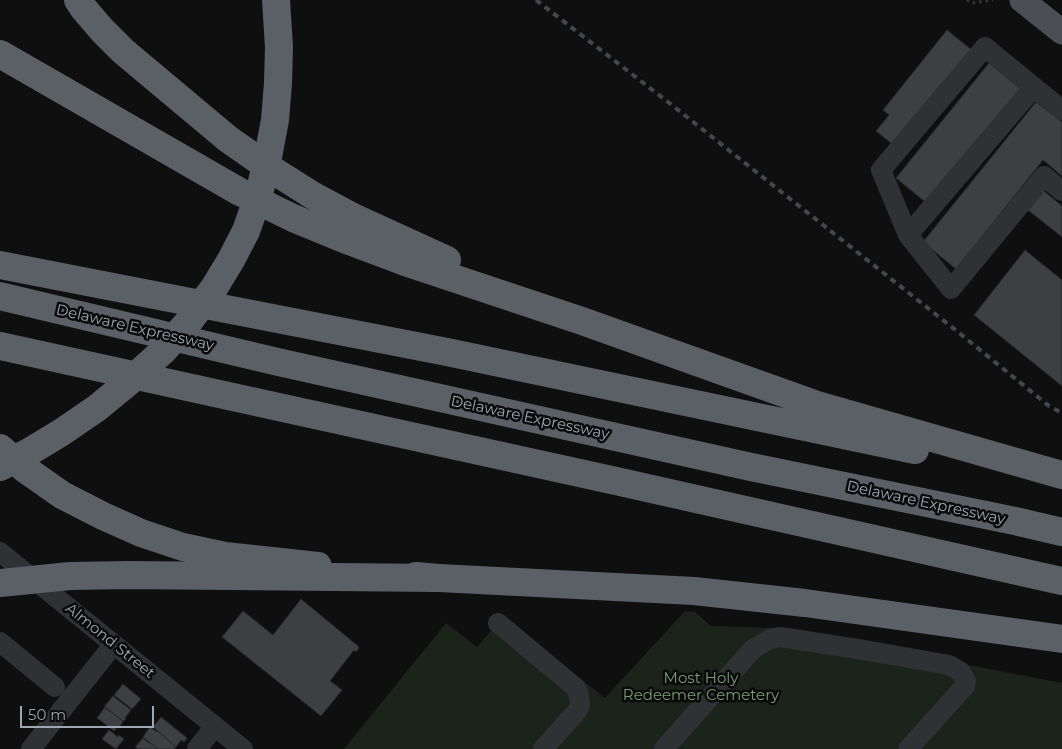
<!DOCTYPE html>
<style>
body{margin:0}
#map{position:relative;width:1062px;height:749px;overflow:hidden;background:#0f0f10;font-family:Montserrat,sans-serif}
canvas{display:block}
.scale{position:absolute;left:20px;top:706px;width:134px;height:22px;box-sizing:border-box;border:2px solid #9fa7b2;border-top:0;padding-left:6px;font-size:15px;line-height:18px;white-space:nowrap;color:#9fa7b2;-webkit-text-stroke:4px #0a0a0b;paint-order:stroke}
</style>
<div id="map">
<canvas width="1062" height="749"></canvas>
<div class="scale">50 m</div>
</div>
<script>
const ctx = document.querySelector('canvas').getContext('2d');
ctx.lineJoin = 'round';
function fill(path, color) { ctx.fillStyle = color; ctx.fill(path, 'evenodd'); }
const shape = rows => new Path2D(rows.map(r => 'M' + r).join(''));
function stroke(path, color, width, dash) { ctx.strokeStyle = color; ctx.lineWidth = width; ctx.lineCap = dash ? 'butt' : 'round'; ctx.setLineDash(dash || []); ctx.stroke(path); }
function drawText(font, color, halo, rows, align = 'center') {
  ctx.font = font + ' Montserrat,sans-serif'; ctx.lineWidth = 5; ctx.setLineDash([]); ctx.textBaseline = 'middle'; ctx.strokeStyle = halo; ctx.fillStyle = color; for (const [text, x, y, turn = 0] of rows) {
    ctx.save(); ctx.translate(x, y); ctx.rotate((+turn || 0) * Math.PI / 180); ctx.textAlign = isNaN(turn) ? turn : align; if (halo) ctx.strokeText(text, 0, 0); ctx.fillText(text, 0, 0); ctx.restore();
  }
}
const green = shape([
 [685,611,695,612,711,626,776,628,1062,683,1062,749,344,749,446,623,477,647,502,618,605,698]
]);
const building = shape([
 [947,30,973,51,896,147,876,131,889,115,883,110,947,30],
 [989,63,1021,89,929,205,896,178,989,63],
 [1036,102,1062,122,1062,176,1043,160,956,269,923,242,1036,102],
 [1044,191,1062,206,1062,237,1028,210,1044,191],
 [1025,250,1062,280,1062,386,974,315,1025,250],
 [301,599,358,646,359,648,356,652,354,650,330,681,342,690,321,716,222,637,243,611,273,635,301,599],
 [123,684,141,699,132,709,114,695,123,684],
 [113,696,131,710,125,718,126,719,124,721,123,720,123,721,104,707,113,696],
 [105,707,123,721,120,727,118,726,114,731,97,718,105,707],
 [161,717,187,738,184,742,181,740,176,747,153,727,161,717],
 [150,727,157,732,158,731,176,747,174,749,158,749,143,737,150,727],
 [109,730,118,737,119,735,124,739,116,749,102,739,109,730],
 [143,738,149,743,149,742,158,749,138,749,135,747,143,738]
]);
const path = shape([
 [967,0,972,3,993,0]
]);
const minor = shape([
 [1062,110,985,47,881,170,908,235,951,289,1044,176,1062,191],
 [908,235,1034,87],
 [0,552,243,749],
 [498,623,576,688,579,695,580,705,578,710,543,749],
 [0,642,55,687],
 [31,749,114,644],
 [197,749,215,726],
 [664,749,753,649,770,639,780,637,858,649,949,665,961,672,966,681,965,686,908,749]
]);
const major = shape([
 [1022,0,1062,32]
]);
const highway = shape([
 [78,0,84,9,102,30,123,51,228,139,271,169,312,195,355,218,447,260],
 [0,54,240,192,293,218,349,241,405,262,582,321,817,405,1062,475],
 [0,265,447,352,915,450],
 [0,296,278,362,751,467,1015,521,1062,532],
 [0,346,616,481,1062,581],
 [0,448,25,469,62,495,103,516,141,533,183,547,225,556,318,566],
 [416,576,439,578,694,591,805,603,1062,639]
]);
const rail = shape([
 [536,0,668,102,958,332,1049,406,1062,413]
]);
const highwayBridge = shape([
 [0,467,29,452,62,432,97,408,131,380,163,351,190,320,214,288,231,260,246,231,259,194,268,157,275,120,278,83,279,47,276,0],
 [0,583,70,576,128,575,439,578]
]);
const streetNames = [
 ["Delaware Expressway",135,328,13],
 ["Delaware Expressway",530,418,12],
 ["Delaware Expressway",926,503,12],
 ["Almond Street",110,641,39]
];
const parkNames = [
 ["Most Holy",701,679],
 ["Redeemer Cemetery",701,696]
];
fill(green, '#1b231b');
fill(building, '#3e3f43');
stroke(building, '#29292c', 1);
stroke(path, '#35383c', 3, [2.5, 4]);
stroke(minor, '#303135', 20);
stroke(major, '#4b4f55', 25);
stroke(highway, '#5b6067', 28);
stroke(rail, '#44484d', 4, [6, 5]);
stroke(highwayBridge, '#5b6067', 28);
drawText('15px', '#9fa7b2', '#0a0a0b', streetNames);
drawText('15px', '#779f74', '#0a0a0b', parkNames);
</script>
